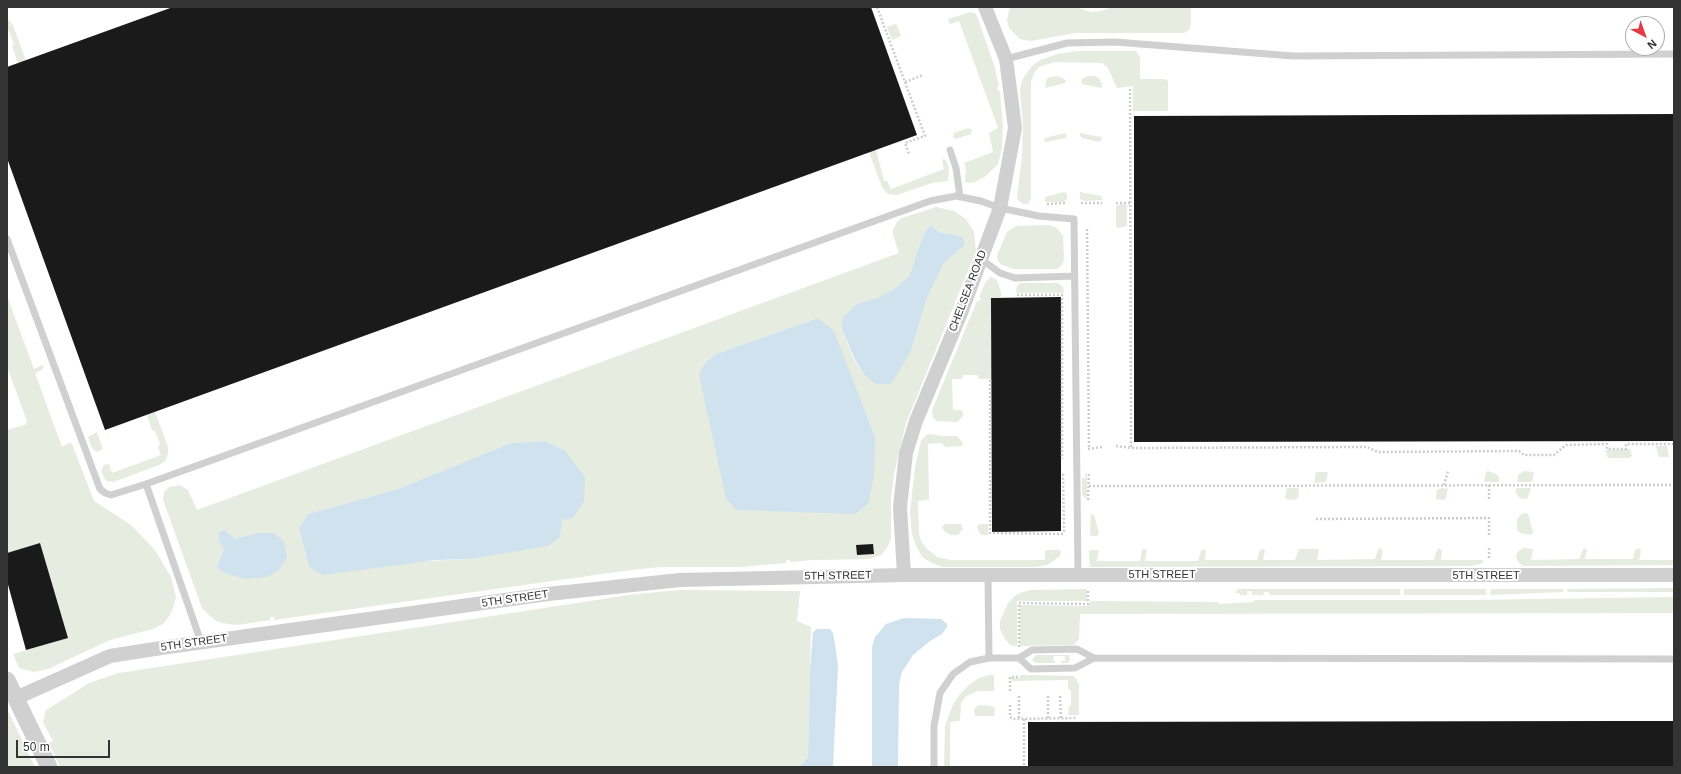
<!DOCTYPE html>
<style>
body{margin:0}
#map{position:relative;width:1681px;height:774px;overflow:hidden;background:#fff;font-family:Helvetica,sans-serif}
canvas{display:block}
.frame{position:absolute;inset:0;border:8px solid #333;pointer-events:none}
.north{position:absolute;left:1625px;top:16px;width:40px;height:40px;box-sizing:border-box;background:#fff;border:1px solid #adadad;border-radius:50%;rotate:139deg;font-size:11px;font-weight:700;line-height:16px;text-align:center;color:#333}
.north::after{content:'';display:block;margin:auto;width:14px;height:18px;background:#e63946;clip-path:polygon(50% 0,100% 100%,50% 72%,0 100%)}
.scale{position:absolute;left:16px;top:740px;width:94px;height:18px;box-sizing:border-box;border:2px solid #333;border-top:0;padding-left:5px;font-size:12px;line-height:14px;white-space:nowrap;color:#333;-webkit-text-stroke:3px #fff;paint-order:stroke}
</style>
<div id="map">
<canvas width="1681" height="774"></canvas>
<div class="frame"></div>
<div class="north">N</div>
<div class="scale">50 m</div>
</div>
<script>
const ctx = document.querySelector('canvas').getContext('2d');
ctx.lineJoin = 'round';
function fill(path, color) { ctx.fillStyle = color; ctx.fill(path, 'evenodd'); }
const shape = rows => new Path2D(rows.map(r => 'M' + r).join(''));
function stroke(path, color, width, dash) { ctx.strokeStyle = color; ctx.lineWidth = width; ctx.lineCap = dash ? 'butt' : 'round'; ctx.setLineDash(dash || []); ctx.stroke(path); }
function drawText(font, color, halo, rows, align = 'center') {
  ctx.font = font + ' Helvetica,sans-serif'; ctx.lineWidth = 4; ctx.setLineDash([]); ctx.textBaseline = 'middle'; ctx.strokeStyle = halo; ctx.fillStyle = color; for (const [text, x, y, turn = 0] of rows) {
    ctx.save(); ctx.translate(x, y); ctx.rotate((+turn || 0) * Math.PI / 180); ctx.textAlign = isNaN(turn) ? turn : align; if (halo) ctx.strokeText(text, 0, 0); ctx.fillText(text, 0, 0); ctx.restore();
  }
}
const green = shape([
 [1010,7,1076,7,1091,12,1101,11,1113,7,1191,7,1191,24,1189,30,1184,33,1076,33,1030,41,1020,39,1009,28,1007,19],
 [970,12,975,13,977,16,995,68,999,87,997,87,998,91,1000,91,1003,126,1002,148,998,164,986,176,975,182,969,183,965,182,966,168,964,163,993,152,989,133,998,128,959,21,950,24,948,21,949,19],
 [7,18,13,25,26,61,18,63,12,46,14,44,9,31,7,31],
 [895,24,897,25,901,36,892,40,887,27],
 [1076,51,1136,51,1140,58,1140,79,1165,79,1168,81,1168,111,1133,111,1133,86,1117,88,1108,68,1102,63,1055,62,1039,67,1034,73,1031,81,1031,198,1028,204,1023,204,1018,200,1017,196,1022,156,1023,126,1020,91,1022,80,1031,67,1040,60,1058,54],
 [1057,76,1063,78,1066,81,1065,83,1045,88,1047,78],
 [1088,76,1094,76,1099,78,1102,85,1101,88,1082,84,1081,79],
 [969,128,972,130,971,134,956,139,953,137,954,133],
 [1065,133,1067,136,1065,138,1046,142,1044,141,1045,138],
 [1080,133,1101,137,1102,140,1099,142,1082,138,1080,135],
 [876,150,884,180,887,181,891,189,944,169,942,162,943,159,946,160,949,168,948,181,932,183,897,195,888,194,882,187,869,152],
 [1064,192,1067,194,1067,200,1062,202,1045,202,1045,197],
 [1080,192,1101,196,1103,200,1084,201,1080,199],
 [1122,204,1127,205,1127,226,1118,228,1116,226,1116,206],
 [936,207,954,211,966,219,974,232,976,251,906,423,894,474,891,499,891,539,887,548,881,555,869,559,812,560,790,562,790,560,786,560,786,563,740,567,660,567,631,570,274,620,274,617,270,617,270,620,237,625,222,623,216,621,210,616,202,608,163,500,164,492,169,487,180,485,188,490,197,510,899,253,893,235,893,230,897,222,902,218],
 [931,225,939,232,963,237,965,245,944,263,927,298,911,351,864,374,854,360,841,327,856,304,877,298,897,287,910,275,917,252,926,230],
 [818,318,833,331,875,437,705,363,716,354],
 [545,441,564,450,560,537,470,559,309,567,299,528,308,514,398,489,511,443],
 [257,533,274,533,284,541,216,566,224,550,219,541,235,539],
 [1016,226,1050,225,1057,228,1063,236,1064,260,1062,265,1057,269,1013,269,1000,264,997,258,998,253,1007,232],
 [991,277,997,280,1001,292,1001,297,991,298,992,379,979,379,977,375,963,375,962,379,952,379,953,410,961,410,963,412,963,416,957,422,937,421,933,418,932,410,977,301,980,301,981,298,979,297,986,281],
 [1020,283,1058,283,1063,287,1064,293,1016,293,1017,286],
 [7,296,34,369,42,365,44,367,42,370,35,373,62,447,69,443,72,444,94,501,131,525,155,550,171,577,176,597,173,608,170,615,163,624,153,629,110,640,48,669,34,672,19,668,13,654,67,638,40,543,7,553,7,430,25,425,27,421,7,367],
 [155,412,168,447,168,454,165,461,159,465,113,482,106,481,101,471,104,465,109,464,112,473,161,455,158,447,160,444,155,431,152,430,147,415],
 [97,432,103,449,97,452,92,448,88,437],
 [930,434,941,436,957,436,963,443,962,446,945,447,942,443,928,444,929,499,927,500,918,501,919,534,921,541,926,548,937,557,951,560,1045,560,1045,551,1047,550,1060,550,1061,553,1059,557,1047,565,1035,567,942,567,930,562,922,557,916,546,912,534,910,513,915,467,921,441,926,435],
 [1656,446,1667,446,1669,457,1659,457],
 [1630,449,1632,456,1629,458,1608,458,1605,450],
 [1488,471,1496,474,1499,477,1499,482,1484,482,1486,472],
 [1524,471,1534,472,1532,482,1517,482,1518,475],
 [1316,472,1328,472,1326,482,1314,483],
 [1086,473,1087,476,1087,496,1086,499,1082,494,1082,477,1084,479,1086,476,1084,474],
 [1287,488,1299,488,1298,498,1294,500,1285,499],
 [1442,488,1448,489,1446,498,1444,500,1436,499,1437,490],
 [1516,488,1531,488,1527,499,1520,498,1516,493],
 [1525,513,1528,514,1533,532,1531,535,1520,533,1517,530,1517,520,1520,515],
 [1091,514,1094,515,1099,533,1097,536,1091,536,1090,532],
 [945,524,961,524,963,529,958,535,950,535,944,531,942,527],
 [979,524,988,524,988,535,983,535,980,534,977,527],
 [1380,548,1383,550,1381,560,1434,560,1437,550,1439,548,1442,551,1441,560,1483,560,1483,563,1472,566,1090,567,1089,553,1089,550,1099,550,1097,561,1140,561,1142,550,1144,549,1147,550,1145,561,1198,561,1201,551,1204,549,1206,551,1205,560,1257,560,1260,550,1263,549,1265,550,1263,560,1295,560,1299,549,1317,549,1319,550,1317,560,1375,559,1378,550],
 [1523,548,1533,549,1531,560,1579,559,1584,548,1587,550,1585,559,1633,559,1635,550,1639,548,1641,551,1639,560,1674,560,1674,565,1523,566,1519,563,1516,557,1518,552],
 [1674,588,1674,592,1568,592,1567,589],
 [1087,589,1087,601,1017,601,1017,646,1010,645,1005,639,1000,629,1000,621,1008,603,1016,595,1029,590],
 [1238,589,1400,589,1400,595,1269,595,1269,592,1264,592,1263,595,1252,595,1252,591,1247,591,1247,595,1240,595,1239,593,1235,593],
 [1404,589,1486,589,1486,595,1404,595],
 [1491,589,1563,589,1563,592,1490,595],
 [680,590,800,591,797,621,811,627,808,757,799,767,60,767,49,743,53,741,43,722,46,710,72,694,89,683,119,673,636,594],
 [1674,597,1674,613,1080,614,1079,639,1074,645,1020,646,1020,605,1089,606,1090,601,1219,602,1219,604,1254,602,1254,600,1470,600],
 [1036,655,1069,655,1070,659,1068,663,1061,663,1061,661,1065,661,1065,656,1054,656,1053,660,1055,661,1055,663,1036,663,1032,660],
 [989,675,994,675,994,691,978,691,966,696,961,703,960,721,950,722,950,767,944,767,945,726,953,705,960,694,969,685,979,678],
 [1020,675,1074,676,1079,684,1079,715,1068,715,1069,706,1071,705,1071,691,1068,688,1068,680,1011,681,1011,678,1020,678],
 [979,705,992,706,995,709,994,716,975,716,974,709],
 [7,709,35,767,7,767]
]);
const water = shape([
 [931,225,939,232,963,237,965,245,944,263,927,298,911,351,891,384,875,384,864,374,855,360,841,327,844,317,856,304,877,298,897,287,910,275,917,252,926,230],
 [818,318,834,331,875,437,874,476,868,504,855,514,737,510,726,499,699,374,705,363,716,354],
 [545,441,564,450,585,477,584,501,573,518,562,520,560,537,548,546,470,559,435,560,323,575,309,567,299,528,308,514,398,489,511,443],
 [224,530,235,539,257,533,274,533,284,541,287,557,279,570,267,577,246,579,225,573,216,567,224,550,219,541,219,533],
 [904,618,941,619,947,624,947,627,942,634,930,641,913,655,902,672,899,684,898,767,872,767,872,647,875,637,886,624],
 [817,629,830,629,833,633,836,650,838,667,833,767,799,767,808,757,810,669,813,632]
]);
const building = shape([
 [173,7,871,7,917,135,105,430,7,158,7,67],
 [1674,114,1674,441,1134,442,1134,116],
 [1061,297,1061,531,992,532,991,298],
 [40,543,68,638,26,650,7,581,7,553],
 [873,544,874,554,857,555,856,545],
 [1613,721,1674,721,1674,767,1028,767,1028,722]
]);
const path = shape([
 [877,7,925,136,905,143,909,154],
 [905,82,923,75],
 [1130,89,1131,448],
 [1081,203,1102,203],
 [1116,203,1130,203],
 [1047,204,1065,203],
 [1087,229,1089,448],
 [1017,295,1062,295,1062,459],
 [990,380,990,533,1062,534,1064,532,1063,473],
 [1116,446,1131,448,1367,447,1378,452,1519,451,1524,455,1554,455,1566,445,1607,444,1607,449,1626,449,1626,444,1674,444],
 [1088,449,1102,447],
 [1444,485,1448,471],
 [1089,486,1674,485],
 [1489,499,1489,485],
 [1088,500,1089,472],
 [1316,519,1489,518,1489,535],
 [1489,558,1489,548],
 [1019,647,1019,603,1088,604,1088,590],
 [1010,691,1010,677,1018,677],
 [1019,696,1019,719],
 [1048,696,1048,719],
 [1060,696,1061,719],
 [1010,705,1010,717,1013,719,1076,718],
 [1024,719,1024,767]
]);
const service = shape([
 [1006,59,1067,43,1115,42,1293,56,1674,54],
 [950,150,956,168,960,197],
 [7,239,100,489,105,493,111,495,146,484],
 [981,259,1000,273,1015,278,1074,276],
 [988,576,989,658],
 [201,642,146,484,930,201,956,196,981,201,1000,208,1039,216,1074,219,1078,575],
 [1019,658,1031,669,1075,668,1094,658],
 [934,767,934,726,940,693,953,674,970,662,989,658,1019,658,1032,650,1077,649,1094,658,1674,659]
]);
const minor = shape([
 [904,575,900,507,906,453,916,421,961,313,1000,208,1015,128,1006,59,985,7],
 [16,698,110,656,161,648,548,594,680,580,904,575,1674,575]
]);
const tertiary = shape([
 [7,680,49,767]
]);
const streetNames = [
 ["CHELSEA ROAD",968,291,-69],
 ["5TH STREET",1162,575],
 ["5TH STREET",838,576,-1],
 ["5TH STREET",1486,576],
 ["5TH STREET",515,599,-8],
 ["5TH STREET",194,643,-8]
];
fill(green, '#e6ecdf');
fill(water, '#cfe2ee');
fill(building, '#1a1a1a');
stroke(path, '#cdcdcd', 2.5, [2, 2]);
stroke(service, '#d0d0d0', 7);
stroke(minor, '#d0d0d0', 14);
stroke(tertiary, '#d0d0d0', 17);
drawText('11px', '#333', '#fff', streetNames);
</script>
